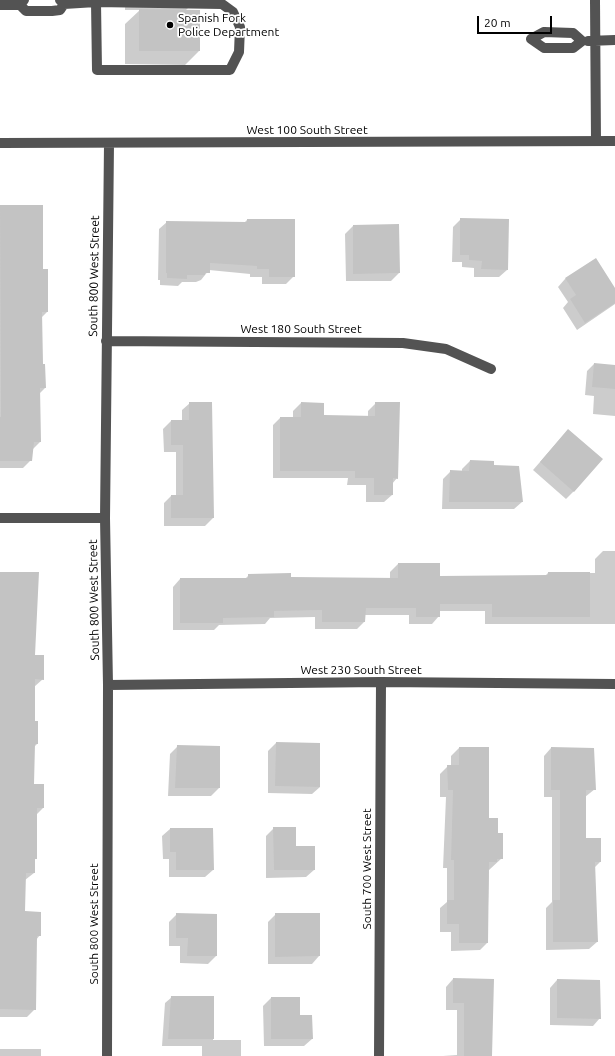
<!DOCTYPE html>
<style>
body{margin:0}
#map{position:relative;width:615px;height:1056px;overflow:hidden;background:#fff;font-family:Ubuntu,sans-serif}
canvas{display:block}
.scale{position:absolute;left:477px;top:16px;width:75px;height:18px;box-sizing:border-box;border:2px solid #000;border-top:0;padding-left:5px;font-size:12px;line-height:14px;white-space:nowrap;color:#000;-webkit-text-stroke:3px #fff;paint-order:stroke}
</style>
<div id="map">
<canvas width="615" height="1056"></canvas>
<div class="scale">20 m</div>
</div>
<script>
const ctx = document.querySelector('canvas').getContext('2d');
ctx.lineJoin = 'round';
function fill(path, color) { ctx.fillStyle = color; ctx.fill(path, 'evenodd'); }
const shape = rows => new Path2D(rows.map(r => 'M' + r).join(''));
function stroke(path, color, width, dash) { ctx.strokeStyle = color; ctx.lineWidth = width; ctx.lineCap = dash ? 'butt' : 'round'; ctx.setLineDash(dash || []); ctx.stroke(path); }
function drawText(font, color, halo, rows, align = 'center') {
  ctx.font = font + ' Ubuntu,sans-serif'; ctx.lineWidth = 3.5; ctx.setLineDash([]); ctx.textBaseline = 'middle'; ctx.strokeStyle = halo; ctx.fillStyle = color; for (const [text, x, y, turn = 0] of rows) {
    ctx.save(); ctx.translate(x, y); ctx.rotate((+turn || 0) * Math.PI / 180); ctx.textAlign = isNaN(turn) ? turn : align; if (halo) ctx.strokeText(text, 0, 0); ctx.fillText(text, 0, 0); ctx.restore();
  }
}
const shadow = shape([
 [125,0,196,0,185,11,199,51,185,65,125,64,125,24,140,10,125,10],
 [0,206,42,206,42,270,47,312,41,318,42,365,45,388,40,393,40,442,32,450,31,460,23,468,0,468],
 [461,219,507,270,499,277,474,277,474,268,462,267,462,262,452,262,453,227],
 [247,220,294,220,294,276,286,284,262,284,262,277,250,277,250,274,209,270,201,280,196,282,182,282,178,286,160,285,160,280,158,280,159,229,167,222,245,222],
 [398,225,399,273,391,281,346,281,345,234,353,226],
 [595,260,615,290,615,304,577,330,563,308,568,302,558,287,565,279],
 [594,364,615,366,615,416,593,414,594,396,585,395,587,371],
 [190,403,213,518,205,526,164,526,164,503,171,496,176,496,176,452,164,452,163,429,171,421,182,421,182,410],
 [301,403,323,404,323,416,368,417,368,411,376,403,397,478,392,484,392,495,384,502,366,502,366,485,347,485,348,478,273,478,273,425,280,418,293,418,293,411],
 [561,438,574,491,566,499,533,470],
 [470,461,493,466,522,502,514,509,442,509,443,479,451,471,462,472,462,469],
 [603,551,615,551,615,624,485,624,485,611,439,611,439,616,432,624,409,624,409,615,365,615,364,622,357,629,315,629,315,617,270,618,265,624,219,625,214,630,173,630,173,587,180,579,245,579,249,575,290,578,390,579,390,572,398,564,439,577,545,576,548,573,595,573,595,559],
 [0,573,43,679,34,687,34,722,37,744,34,747,33,785,43,785,43,808,36,815,36,858,34,861,34,873,25,880,24,912,40,935,36,940,35,1009,27,1017,0,1017],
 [276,743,320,763,320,787,312,794,268,793,268,751],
 [178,746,219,788,211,796,168,796,170,754],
 [459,748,488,819,497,834,502,858,489,870,487,943,480,950,451,951,451,932,440,932,440,908,447,902,447,868,443,868,446,797,440,797,440,774,448,766,451,766,451,756],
 [551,748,595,789,585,797,585,839,600,839,600,862,594,868,597,942,589,949,546,950,546,908,552,902,552,797,544,797,544,756],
 [274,828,314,870,306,877,266,878,266,836],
 [170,829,213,870,205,877,169,877,169,859,163,859,162,836],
 [177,914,216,956,208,964,180,963,180,946,169,946,169,922],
 [276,914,319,956,312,964,268,964,268,922],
 [453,979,493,980,491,1056,443,1056,457,1055,457,1010,446,1010,446,987],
 [557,980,600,1018,593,1026,550,1025,550,988],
 [172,997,213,997,213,1040,241,1040,241,1056,202,1056,202,1046,162,1046,165,1003],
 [271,998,312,1039,304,1046,264,1046,263,1006],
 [0,1049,41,1049,41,1056,0,1056]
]);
const building = shape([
 [139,9,200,10,200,51,139,51],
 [0,205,43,205,43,269,48,269,48,312,42,312,43,364,45,364,46,388,40,388,41,442,34,442,32,461,0,461,0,417,1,417],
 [460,218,509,219,508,270,481,269,482,261,469,260,469,255,460,255],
 [247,219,295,219,295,277,269,277,269,269,257,269,257,266,210,263,210,273,205,273,205,275,187,275,187,279,167,278,167,273,166,273,166,221,247,222],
 [399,224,400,273,353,274,353,225],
 [596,258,615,288,615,303,585,323,570,299,576,295,565,278],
 [594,363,615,365,615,389,592,387],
 [189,402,212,402,214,518,171,518,171,495,183,495,183,445,171,445,171,420,189,420],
 [301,402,324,403,324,415,375,416,375,402,400,402,398,479,393,478,393,495,374,495,374,478,355,478,355,471,280,471,280,417,301,417],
 [568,429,603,459,574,492,540,462],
 [470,460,494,461,494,465,519,466,523,502,449,502,450,470,469,471],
 [398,563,440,563,440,576,548,575,548,572,590,572,590,617,492,617,492,604,440,604,440,617,416,617,416,608,366,608,365,622,322,622,322,610,274,611,274,617,223,618,223,623,180,623,180,578,248,578,248,574,291,573,291,577,398,578],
 [0,572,39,572,35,655,44,655,44,680,35,679,35,721,38,721,38,744,35,744,34,784,44,784,44,808,37,808,37,859,35,859,35,873,26,873,25,911,41,912,41,936,37,936,36,1010,0,1009],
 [276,742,320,743,320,787,275,786],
 [177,745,220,746,220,788,175,788],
 [459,747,489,747,489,818,498,818,498,833,503,833,503,859,497,859,497,862,489,862,488,943,459,943,459,924,447,924,447,900,454,900,454,860,451,860,453,790,448,790,447,765,459,765],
 [551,747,594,748,596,790,586,790,586,838,601,838,601,862,595,862,598,942,553,942,553,900,560,900,560,790,551,790],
 [273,827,296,827,296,846,315,846,315,870,274,870],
 [170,828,213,828,214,870,176,870,176,852,170,852],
 [176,913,217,914,217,956,187,956,188,938,176,938],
 [275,913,320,913,320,956,275,957],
 [453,978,494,979,492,1056,464,1056,464,1003,453,1003],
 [557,979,600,980,601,1019,557,1018],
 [171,996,214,996,214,1039,168,1039],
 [271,997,300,997,300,1015,312,1015,313,1039,271,1039]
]);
const minor = shape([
 [595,0,596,141],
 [64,4,96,2,222,4,233,12,240,27,239,52,230,70,97,70,96,2],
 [0,5,20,5,24,0],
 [20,5,26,11,52,11,60,10,64,4,60,0],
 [544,32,573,33,582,41,573,48,544,48,531,39,544,32],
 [588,41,615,40],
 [0,143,615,141],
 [106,341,403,343,446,349,491,369],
 [0,518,105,518],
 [108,685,381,682,615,684],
 [107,1056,108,685,105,518,109,144],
 [379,1056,381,682]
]);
const markers = [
 [170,25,4,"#000"]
];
const poiNames = [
 ["Spanish Fork",178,18],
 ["Police Department",178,32]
];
const streetNames = [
 ["West 100 South Street",307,130],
 ["South 800 West Street",94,276,-89],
 ["West 180 South Street",301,329],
 ["South 800 West Street",94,600,-91],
 ["West 230 South Street",361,670],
 ["South 700 West Street",367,869,-90],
 ["South 800 West Street",94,924,-90]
];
fill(shadow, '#0003');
fill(building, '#c3c3c3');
stroke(minor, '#535353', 10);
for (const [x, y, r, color] of markers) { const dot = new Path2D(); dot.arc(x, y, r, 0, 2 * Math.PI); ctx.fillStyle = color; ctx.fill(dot); stroke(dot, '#fff', 1.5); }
drawText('12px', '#000', '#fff', poiNames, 'left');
drawText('12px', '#000', '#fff', streetNames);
</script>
